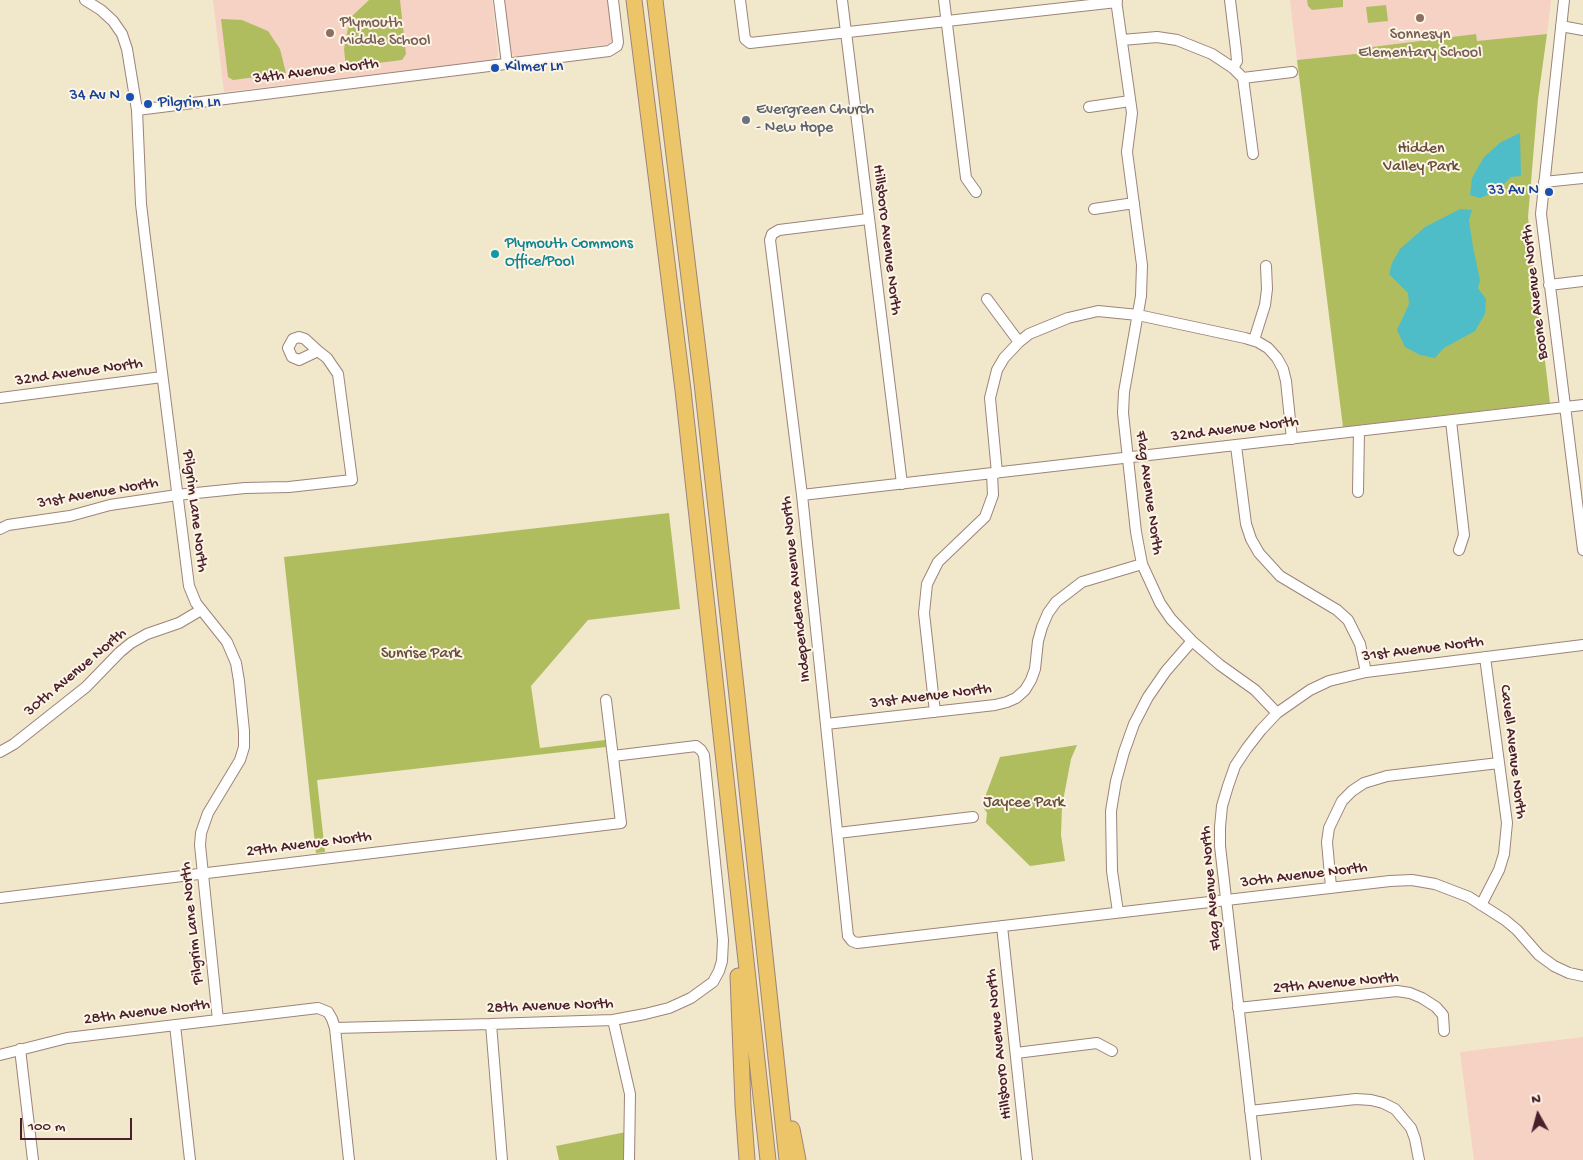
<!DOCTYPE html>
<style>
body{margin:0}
#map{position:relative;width:1583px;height:1160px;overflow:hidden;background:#f1e7cb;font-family:"Gochi Hand",sans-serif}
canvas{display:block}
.north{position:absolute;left:1513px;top:1090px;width:50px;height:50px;-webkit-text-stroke:4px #fcf5e5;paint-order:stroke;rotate:353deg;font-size:14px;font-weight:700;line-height:20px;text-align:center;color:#4a1f2b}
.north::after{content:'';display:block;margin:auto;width:18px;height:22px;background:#4a1f2b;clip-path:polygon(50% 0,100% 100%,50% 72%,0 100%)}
.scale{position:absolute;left:20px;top:1118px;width:112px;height:22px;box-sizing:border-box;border:2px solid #4a1f2b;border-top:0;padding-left:6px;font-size:15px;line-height:18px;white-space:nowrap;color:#4a1f2b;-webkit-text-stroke:4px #fcf5e5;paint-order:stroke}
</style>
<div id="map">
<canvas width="1583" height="1160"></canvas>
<div class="north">N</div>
<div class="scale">100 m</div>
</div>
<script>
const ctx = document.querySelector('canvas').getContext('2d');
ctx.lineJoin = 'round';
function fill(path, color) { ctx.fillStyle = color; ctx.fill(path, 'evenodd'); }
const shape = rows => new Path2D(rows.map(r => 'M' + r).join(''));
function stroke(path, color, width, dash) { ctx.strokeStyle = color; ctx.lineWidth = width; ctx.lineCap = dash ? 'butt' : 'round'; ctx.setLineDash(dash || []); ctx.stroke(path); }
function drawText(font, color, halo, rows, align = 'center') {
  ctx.font = font + ' "Gochi Hand",sans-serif'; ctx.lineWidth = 4; ctx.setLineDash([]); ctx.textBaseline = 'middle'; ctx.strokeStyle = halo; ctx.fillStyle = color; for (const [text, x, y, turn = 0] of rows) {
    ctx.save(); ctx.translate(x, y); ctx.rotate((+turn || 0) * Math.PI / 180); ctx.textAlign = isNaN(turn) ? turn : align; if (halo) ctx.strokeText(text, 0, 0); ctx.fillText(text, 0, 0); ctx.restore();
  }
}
const built = shape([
 [213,0,492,0,498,54,495,60,224,92],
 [504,0,607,0,613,39,609,44,515,57,511,53],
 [1290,0,1551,0,1547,34,1297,60],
 [1583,1037,1583,1160,1474,1160,1460,1052]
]);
const green = shape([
 [369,0,400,0,406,54,402,60,346,67,344,49,350,18],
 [1307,0,1343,0,1343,7,1312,10,1308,6],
 [1386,5,1388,21,1368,23,1366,7],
 [221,19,242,20,268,31,280,49,286,73,233,80,228,77],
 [1476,34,1477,41,1547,34,1538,99,1528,217,1550,403,1343,427,1297,60,1364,53,1364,48],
 [669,513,680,609,588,620,531,686,540,748,605,740,606,747,317,780,325,852,316,853,284,557],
 [1077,745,1071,759,1062,806,1061,835,1065,861,1030,866,986,823,987,813,982,805,1000,757],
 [626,1132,624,1160,559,1160,556,1146]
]);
const water = shape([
 [1520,133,1521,176,1511,177,1497,191,1480,198,1470,195,1472,178,1484,157,1501,142],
 [1460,209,1472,210,1469,220,1473,247,1480,280,1478,288,1486,299,1485,314,1475,331,1444,348,1435,358,1420,355,1405,347,1397,330,1409,304,1408,293,1389,274,1392,263,1400,249,1425,227]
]);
const minor = shape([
 [85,0,101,10,113,21,122,34,127,49,137,110,141,204,145,238,189,586,196,603,227,642,236,663,239,681,244,731,244,747,240,760,208,813,201,833,200,845,218,1020],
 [499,0,507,64],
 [740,0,745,39,750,43,1117,2],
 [842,0,902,484],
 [944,0,966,178,976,192],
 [1116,0,1132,113,1127,152,1142,265,1141,296,1124,392,1123,413,1136,532,1142,564,1160,603,1171,619,1192,641,1220,665,1255,690,1277,713],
 [1230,0,1236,50,1237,61,1233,68],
 [1564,0,1541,214,1583,550],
 [1561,26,1583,30],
 [1122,40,1157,37,1177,40,1212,54,1233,68,1243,78,1292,72],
 [1243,78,1253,154],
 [1089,107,1130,101],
 [137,110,609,51,617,46,618,42,613,0],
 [1544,182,1583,178],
 [1094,209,1134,203],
 [868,219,779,230,772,234,770,240,802,495,848,936,852,941,857,943,1390,881,1412,880,1435,884,1469,897,1505,920,1517,930,1539,955,1554,966,1569,973,1583,976],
 [1549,285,1583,281],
 [987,299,1019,342],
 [1254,340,1265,305,1267,289,1266,266],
 [0,398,162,377],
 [1451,421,1464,535,1459,550],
 [1236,446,1246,524,1251,539,1259,553,1280,576,1337,610,1348,620,1360,644,1366,672],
 [997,473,990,398,997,370,1004,358,1019,342,1029,334,1068,318,1098,311,1138,315,1245,338,1258,342,1268,348,1277,358,1283,369,1286,381,1292,439],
 [1358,492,1359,431],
 [802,495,1583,405],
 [0,529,8,525,70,516,110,505,177,495,245,488,289,487,352,480,338,374,327,358,318,351,305,339,299,337,293,339,288,348,292,357,299,360,318,351],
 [935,712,924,613,927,584,938,562,985,517,993,495,992,473],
 [826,724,995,705,1007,702,1016,698,1025,690,1031,680,1035,669,1038,641,1042,627,1048,613,1056,602,1082,582,1142,564],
 [0,752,14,744,86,687,120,652,131,643,147,634,179,623,201,610],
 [838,833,973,817],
 [1331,887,1327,842,1329,828,1342,801,1352,791,1364,783,1387,776,1499,763],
 [0,898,621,823,606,700],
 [1481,905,1499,870,1504,854,1507,823,1485,657],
 [1118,912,1112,871,1111,811,1116,781,1124,752,1134,724,1148,697,1166,671,1192,641],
 [1002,926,1027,1160],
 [1238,1008,1397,991,1410,993,1422,998,1436,1007,1443,1015,1444,1031],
 [613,1020,630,1094,629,1160],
 [491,1024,502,1160],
 [175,1025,190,1160],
 [335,1028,491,1024,613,1020,645,1014,669,1008,691,998,713,982,719,971,722,961,723,940,704,755,701,750,696,746,613,756],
 [20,1049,33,1160],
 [1016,1053,1097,1043,1112,1051],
 [0,1055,67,1038,318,1008,328,1012,332,1019,335,1028,349,1160],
 [1250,1111,1356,1099,1371,1100,1383,1103,1395,1109,1411,1128,1415,1139,1419,1160],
 [1256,1160,1220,846,1220,827,1222,806,1228,786,1235,766,1247,748,1261,730,1277,713,1310,690,1329,681,1366,672,1583,645]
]);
const highway = shape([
 [634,0,683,390,768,1160],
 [655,0,702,383,736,687,787,1160],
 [738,976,743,1105,747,1160],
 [792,1129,798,1160]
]);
const markers = [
 [1420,18,5,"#8d6e63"],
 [330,33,5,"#8d6e63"],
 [495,68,5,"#1a4fb4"],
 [130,97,5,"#1a4fb4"],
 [148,104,5,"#1a4fb4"],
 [746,120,5,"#6b7280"],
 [1549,192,5,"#1a4fb4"],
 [495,254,5,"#0f9aa8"]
];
const educationNames = [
 ["Plymouth",340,24],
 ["Middle School",340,42],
 ["Sonnesyn",1420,36,"center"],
 ["Elementary School",1420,54,"center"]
];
const transitNames = [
 ["Kilmer Ln",505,68],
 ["34 Av N",120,97,"right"],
 ["Pilgrim Ln",158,104],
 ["33 Av N",1539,192,"right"]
];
const streetNames = [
 ["34th Avenue North",316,72,-7],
 ["Hillsboro Avenue North",886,240,83],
 ["Boone Avenue North",1536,292,-97],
 ["32nd Avenue North",79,373,-8],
 ["32nd Avenue North",1235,430,-7],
 ["Flag Avenue North",1148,493,82],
 ["31st Avenue North",98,494,-10],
 ["Pilgrim Lane North",194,511,83],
 ["Independence Avenue North",797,589,-96],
 ["31st Avenue North",1423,650,-7],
 ["30th Avenue North",76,673,-40],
 ["31st Avenue North",931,697,-7],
 ["Cavell Avenue North",1512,752,83],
 ["29th Avenue North",309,845,-7],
 ["30th Avenue North",1304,876,-7],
 ["Flag Avenue North",1212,888,-95],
 ["Pilgrim Lane North",193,923,-96],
 ["29th Avenue North",1336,984,-5],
 ["28th Avenue North",550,1007,-2],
 ["28th Avenue North",147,1013,-7],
 ["Hillsboro Avenue North",1000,1044,-96]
];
const worshipNames = [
 ["Evergreen Church",756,111],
 ["- New Hope",756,129]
];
const parkNames = [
 ["Hidden",1421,150],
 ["Valley Park",1421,168],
 ["Sunrise Park",421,655],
 ["Jaycee Park",1024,804]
];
const cultureNames = [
 ["Plymouth Commons",505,245],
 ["Office/Pool",505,263]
];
fill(built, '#f6d2c5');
fill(green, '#afbd5f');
fill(water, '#4fbdc8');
stroke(minor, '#9e837b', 12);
stroke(highway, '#9e837b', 17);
stroke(minor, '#fff', 10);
stroke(highway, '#ecc569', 15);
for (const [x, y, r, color] of markers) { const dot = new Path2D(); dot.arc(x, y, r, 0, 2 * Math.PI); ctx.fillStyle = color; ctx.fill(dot); stroke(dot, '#fcf5e5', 2); }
drawText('16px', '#785e54', '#fcf5e5', educationNames, 'left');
drawText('16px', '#164399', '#fcf5e5', transitNames, 'left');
drawText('16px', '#4a1f2b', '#fcf5e5', streetNames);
drawText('16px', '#5b616d', '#fcf5e5', worshipNames, 'left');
drawText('16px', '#684e3b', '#fcf5e5', parkNames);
drawText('16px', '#0d838f', '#fcf5e5', cultureNames, 'left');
</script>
